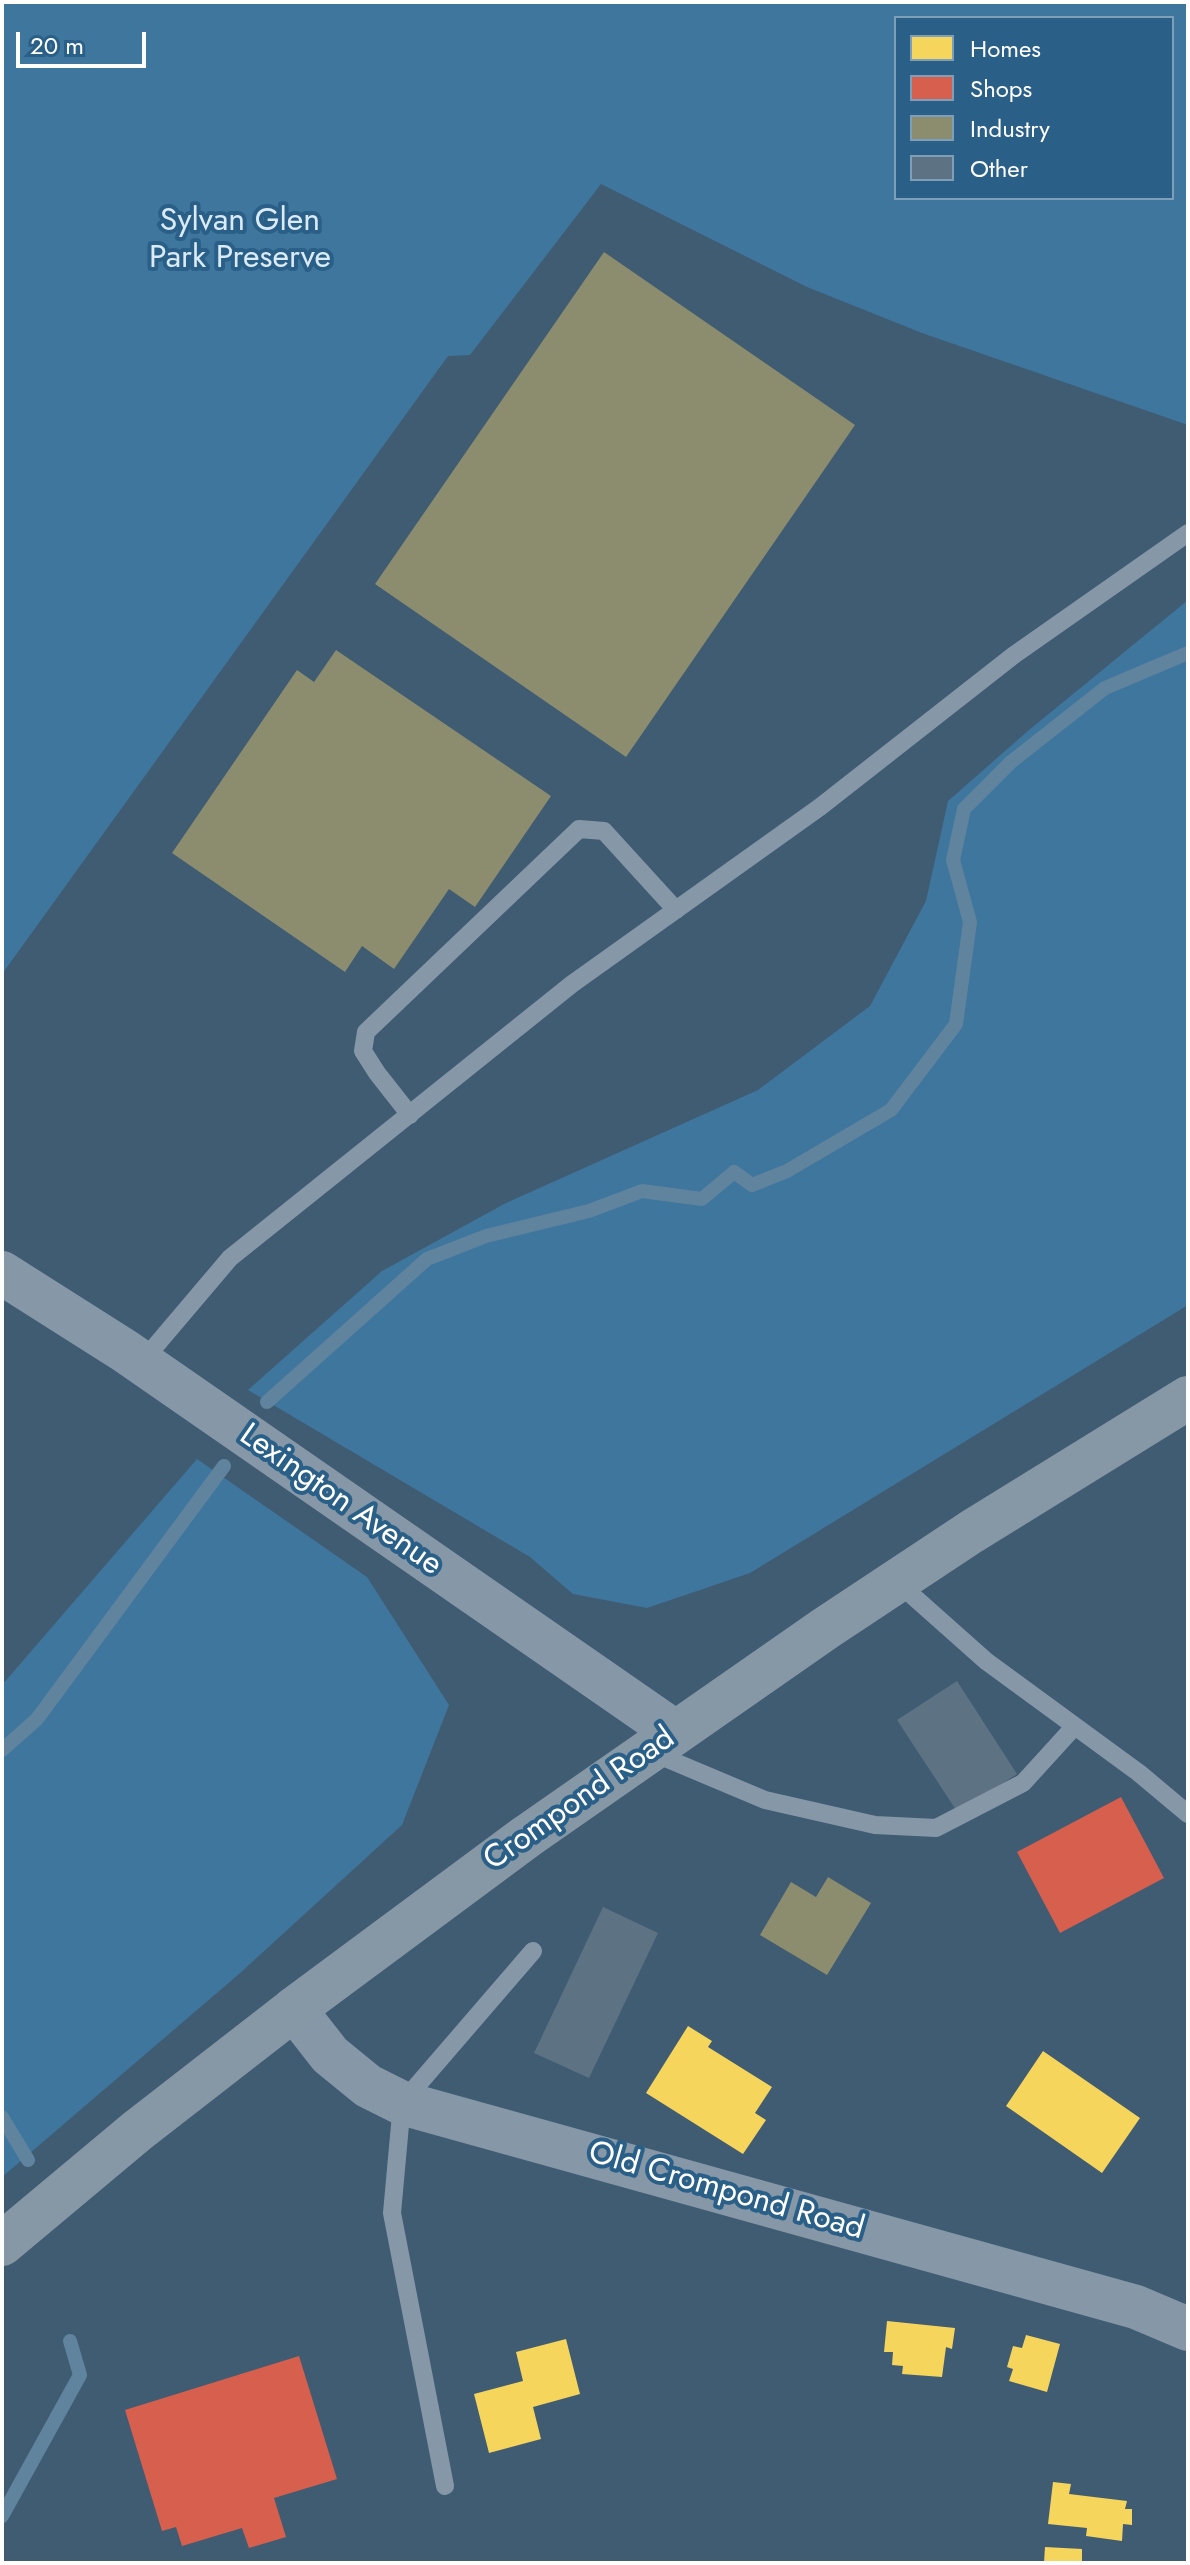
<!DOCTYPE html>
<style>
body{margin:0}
#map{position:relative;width:1190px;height:2565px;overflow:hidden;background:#405c72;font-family:Jost,sans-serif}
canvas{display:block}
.frame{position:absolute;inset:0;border:4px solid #fff;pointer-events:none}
.legend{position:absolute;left:894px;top:16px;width:280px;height:184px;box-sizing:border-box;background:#2a5f88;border:2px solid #7f9fb8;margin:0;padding:10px 14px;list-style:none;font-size:24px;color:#fff}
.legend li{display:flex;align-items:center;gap:16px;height:40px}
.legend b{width:40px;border:2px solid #7f9fb8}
.scale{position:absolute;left:16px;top:32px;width:130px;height:36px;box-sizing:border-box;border:4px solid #fff;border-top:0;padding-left:10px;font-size:24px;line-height:28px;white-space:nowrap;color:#fff;-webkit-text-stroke:6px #2a5f88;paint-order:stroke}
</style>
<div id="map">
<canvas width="1190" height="2565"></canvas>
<div class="frame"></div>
<ul class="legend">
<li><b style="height:22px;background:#f6d55c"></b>Homes</li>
<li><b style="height:22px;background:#d6604d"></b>Shops</li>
<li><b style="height:22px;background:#8c8c6e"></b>Industry</li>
<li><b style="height:22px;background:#5d7384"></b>Other</li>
</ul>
<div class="scale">20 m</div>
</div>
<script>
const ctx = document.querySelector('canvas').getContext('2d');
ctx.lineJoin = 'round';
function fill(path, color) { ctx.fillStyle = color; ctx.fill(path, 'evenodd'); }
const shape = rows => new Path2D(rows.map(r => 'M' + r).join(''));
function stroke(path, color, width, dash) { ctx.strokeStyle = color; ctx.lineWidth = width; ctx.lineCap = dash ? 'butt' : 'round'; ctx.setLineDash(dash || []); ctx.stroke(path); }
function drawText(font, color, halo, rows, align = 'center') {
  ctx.font = font + ' Jost,sans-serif'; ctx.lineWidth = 8; ctx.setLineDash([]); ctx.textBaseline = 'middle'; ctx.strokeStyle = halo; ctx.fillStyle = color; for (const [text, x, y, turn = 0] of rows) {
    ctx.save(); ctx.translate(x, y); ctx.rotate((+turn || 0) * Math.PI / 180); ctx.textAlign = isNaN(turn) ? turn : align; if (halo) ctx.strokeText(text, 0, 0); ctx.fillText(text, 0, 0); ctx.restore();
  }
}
const green = shape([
 [2,2,1188,2,1188,425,922,333,807,287,601,184,470,355,448,356,2,974],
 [896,18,1172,18,1172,198,896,198],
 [1188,600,1188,1305,750,1573,647,1608,573,1594,530,1557,248,1390,382,1271,506,1203,758,1090,870,1006,926,901,948,801,1029,730],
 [197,1459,367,1577,449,1705,402,1825,239,1974,2,2177,2,1685]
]);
const homes = shape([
 [688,2026,712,2041,708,2047,772,2087,755,2113,766,2120,743,2154,646,2093],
 [1043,2051,1140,2118,1102,2173,1006,2106],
 [887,2321,955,2328,952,2349,946,2347,942,2377,902,2374,903,2366,892,2365,893,2352,884,2352],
 [1026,2335,1060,2344,1047,2392,1009,2381,1013,2369,1007,2367,1013,2346,1022,2348],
 [566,2339,580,2394,533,2407,541,2439,489,2453,474,2394,523,2381,516,2352],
 [1053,2482,1071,2484,1069,2494,1127,2501,1125,2509,1132,2509,1132,2525,1123,2524,1122,2541,1086,2536,1087,2528,1048,2524],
 [1045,2547,1082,2549,1082,2563,1044,2563]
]);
const shops = shape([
 [1121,1797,1164,1878,1060,1933,1017,1852],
 [299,2356,337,2479,274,2498,286,2537,249,2548,242,2528,182,2546,176,2527,162,2531,125,2410]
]);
const industry = shape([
 [604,252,855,425,626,757,375,584],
 [336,650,551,796,475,907,449,889,394,969,362,946,345,972,172,853,297,670,314,682],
 [828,1877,871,1903,827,1975,760,1935,791,1882,816,1897]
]);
const stream = shape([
 [267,1402,427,1259,486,1236,589,1211,642,1191,702,1199,734,1172,752,1185,787,1171,891,1110,956,1024,970,922,953,860,964,809,1011,762,1105,688,1188,653],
 [2,1750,37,1719,224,1466],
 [2,2117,28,2160],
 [2,2516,80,2375,70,2341]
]);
const building = shape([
 [957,1681,1017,1774,958,1813,897,1720],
 [603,1907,658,1933,589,2078,534,2053]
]);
const service = shape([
 [410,1115,377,1073,363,1051,366,1032,579,829,604,831,676,910],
 [141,1363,230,1258,572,984,820,807,1014,655,1188,533],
 [896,1581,986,1661,1139,1773,1188,1814],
 [651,1752,765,1800,875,1825,936,1828,1023,1783,1074,1727],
 [445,2486,392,2213,402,2103,533,1951]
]);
const tertiary = shape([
 [2,1273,125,1351,675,1732],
 [294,2009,330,2055,368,2086,402,2103,1136,2307,1188,2329]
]);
const trunk = shape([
 [2,2244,137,2131,294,2009,526,1837,826,1628,971,1532,1188,1398]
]);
const parkNames = [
 ["Sylvan Glen",240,222],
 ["Park Preserve",240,259]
];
const streetNames = [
 ["Lexington Avenue",340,1501,35],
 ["Crompond Road",580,1800,-35],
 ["Old Crompond Road",726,2192,16]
];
fill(green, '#3f769d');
fill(homes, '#f6d55c');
fill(shops, '#d6604d');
fill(industry, '#8c8c6e');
stroke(stream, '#60839e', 14);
fill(building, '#5d7384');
stroke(service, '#8698a8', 18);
stroke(tertiary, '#8698a8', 44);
stroke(trunk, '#8698a5', 44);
drawText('32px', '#daebf7', '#2a5f88', parkNames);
drawText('32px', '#fff', '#2a5f88', streetNames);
</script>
